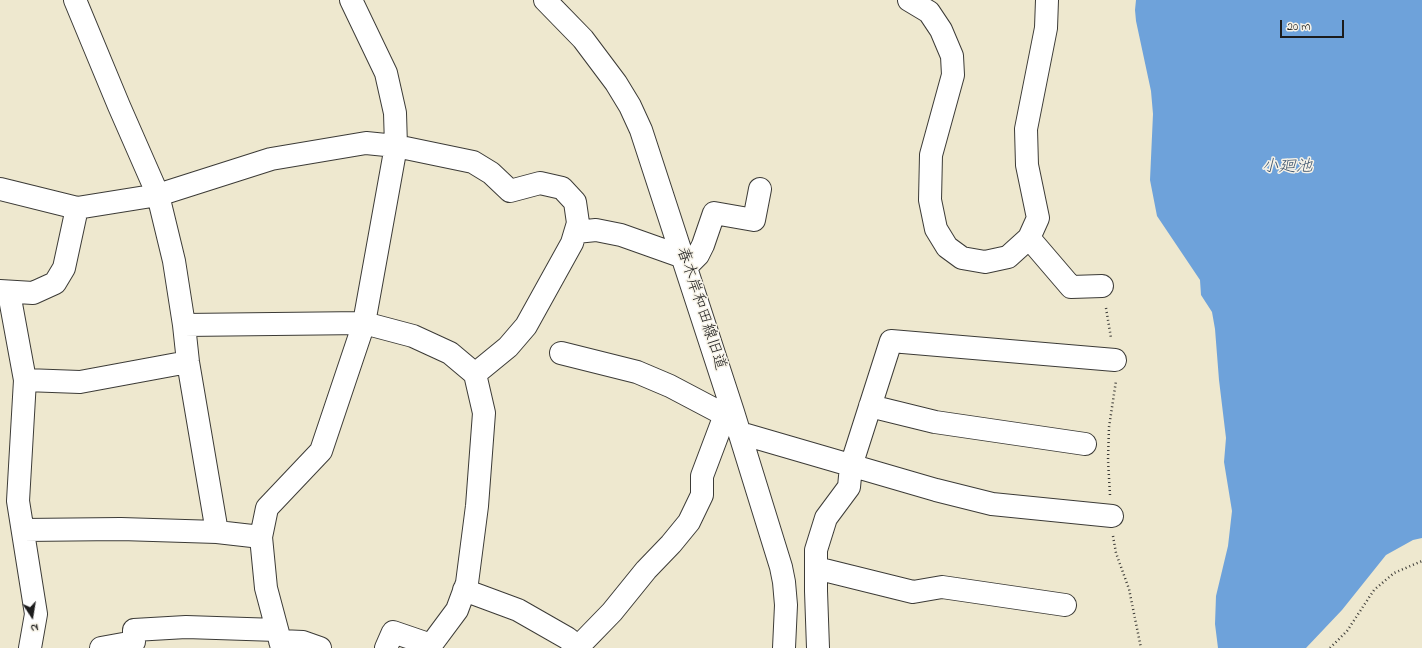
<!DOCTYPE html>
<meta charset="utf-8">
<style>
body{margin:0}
#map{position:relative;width:1422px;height:648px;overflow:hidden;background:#eee8cf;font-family:"Indie Flower",sans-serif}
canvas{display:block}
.north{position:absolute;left:12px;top:596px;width:40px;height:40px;-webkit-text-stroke:3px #f7f3e8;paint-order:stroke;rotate:168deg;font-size:11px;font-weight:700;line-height:16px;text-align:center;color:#1c1c1c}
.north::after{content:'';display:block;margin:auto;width:14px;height:18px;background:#1c1c1c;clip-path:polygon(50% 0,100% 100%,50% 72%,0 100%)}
.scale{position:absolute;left:1280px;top:20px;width:64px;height:18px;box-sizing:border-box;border:2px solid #1c1c1c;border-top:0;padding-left:5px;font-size:12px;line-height:14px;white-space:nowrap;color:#1c1c1c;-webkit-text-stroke:3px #f7f3e8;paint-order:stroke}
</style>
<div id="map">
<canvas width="1422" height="648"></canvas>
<div class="north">N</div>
<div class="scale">20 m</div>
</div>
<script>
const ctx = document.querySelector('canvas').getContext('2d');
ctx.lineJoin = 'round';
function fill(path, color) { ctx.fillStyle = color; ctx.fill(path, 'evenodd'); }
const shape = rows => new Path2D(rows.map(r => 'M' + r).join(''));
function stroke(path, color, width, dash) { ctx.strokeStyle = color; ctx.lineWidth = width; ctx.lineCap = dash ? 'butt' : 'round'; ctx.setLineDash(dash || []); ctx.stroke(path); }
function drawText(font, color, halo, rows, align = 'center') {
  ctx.font = font + ' "Indie Flower","Klee One",sans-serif'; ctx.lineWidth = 3; ctx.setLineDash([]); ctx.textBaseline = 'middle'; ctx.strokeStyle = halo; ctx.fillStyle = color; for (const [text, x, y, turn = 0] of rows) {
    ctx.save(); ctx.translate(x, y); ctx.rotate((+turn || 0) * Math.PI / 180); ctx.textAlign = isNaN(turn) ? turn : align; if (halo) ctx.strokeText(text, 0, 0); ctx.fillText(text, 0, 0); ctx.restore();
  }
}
const water = shape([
 [1136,0,1422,0,1422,538,1413,540,1386,555,1342,610,1306,648,1218,648,1215,624,1216,596,1228,546,1232,511,1224,462,1226,438,1219,380,1215,329,1212,312,1201,295,1200,280,1157,216,1150,180,1153,114,1151,91,1136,21,1135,10]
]);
const path = shape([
 [1106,308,1111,338],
 [1110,495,1108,460,1109,427,1116,381],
 [1113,536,1116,553,1129,589,1141,648],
 [1330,648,1347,631,1374,590,1394,573,1422,561]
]);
const minor = shape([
 [75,0,119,106,158,195,174,261,184,325,188,362,217,532,261,537,266,588,282,648],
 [545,0,583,39,616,83,630,106,641,130,733,412,781,567,784,582,786,605,784,648],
 [909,0,929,12,941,30,952,56,953,75,931,155,930,200,936,229,947,247,962,258,985,262,1008,257,1029,238,1038,218,1027,165,1026,129,1046,28,1047,0],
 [0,189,77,208,158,195,271,159,366,143,396,146,473,162,491,173,510,191,540,183,562,188,575,202,578,223,572,243,526,326,508,347,475,374],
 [576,232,596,230,621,235,683,257],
 [1029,238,1071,287,1102,286],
 [686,267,698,255,703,245,714,213,754,220,760,189],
 [0,291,33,293,55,283,64,268,77,208],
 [9,293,25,380,18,501,36,614,30,648],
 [184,325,364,323,413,336,450,353,475,374,484,413,477,506,467,583,457,610,431,645,393,632,386,648],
 [561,353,637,372,670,386,725,415],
 [25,380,80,382,188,362],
 [870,406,935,422,1085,444],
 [740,433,936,490,992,504,1112,516],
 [23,530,121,529,217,532],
 [261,537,267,508,321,451,364,323,396,146,395,113,386,73,351,0],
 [816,568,913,592,942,587,1065,605],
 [464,590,518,610,567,638,580,648],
 [280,641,303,642,320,648],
 [578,647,612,612,646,570,671,544,689,522,702,495,702,476,725,415,733,412],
 [101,648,134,642,134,630,186,627,277,630],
 [818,648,816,591,816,550,826,518,849,487,851,466,891,341,1115,360]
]);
const streetNames = [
 ["春木岸和田線旧道",700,309,72]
];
const waterNames = [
 ["小廻池",1287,168]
];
fill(water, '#6ea2da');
stroke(minor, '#3c3b37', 24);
stroke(path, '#3c3b37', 2.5, [1, 3]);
stroke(minor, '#fff', 22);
drawText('16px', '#1c1c1c', '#f7f3e8', streetNames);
drawText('italic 17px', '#415871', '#f7f3e8', waterNames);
</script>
